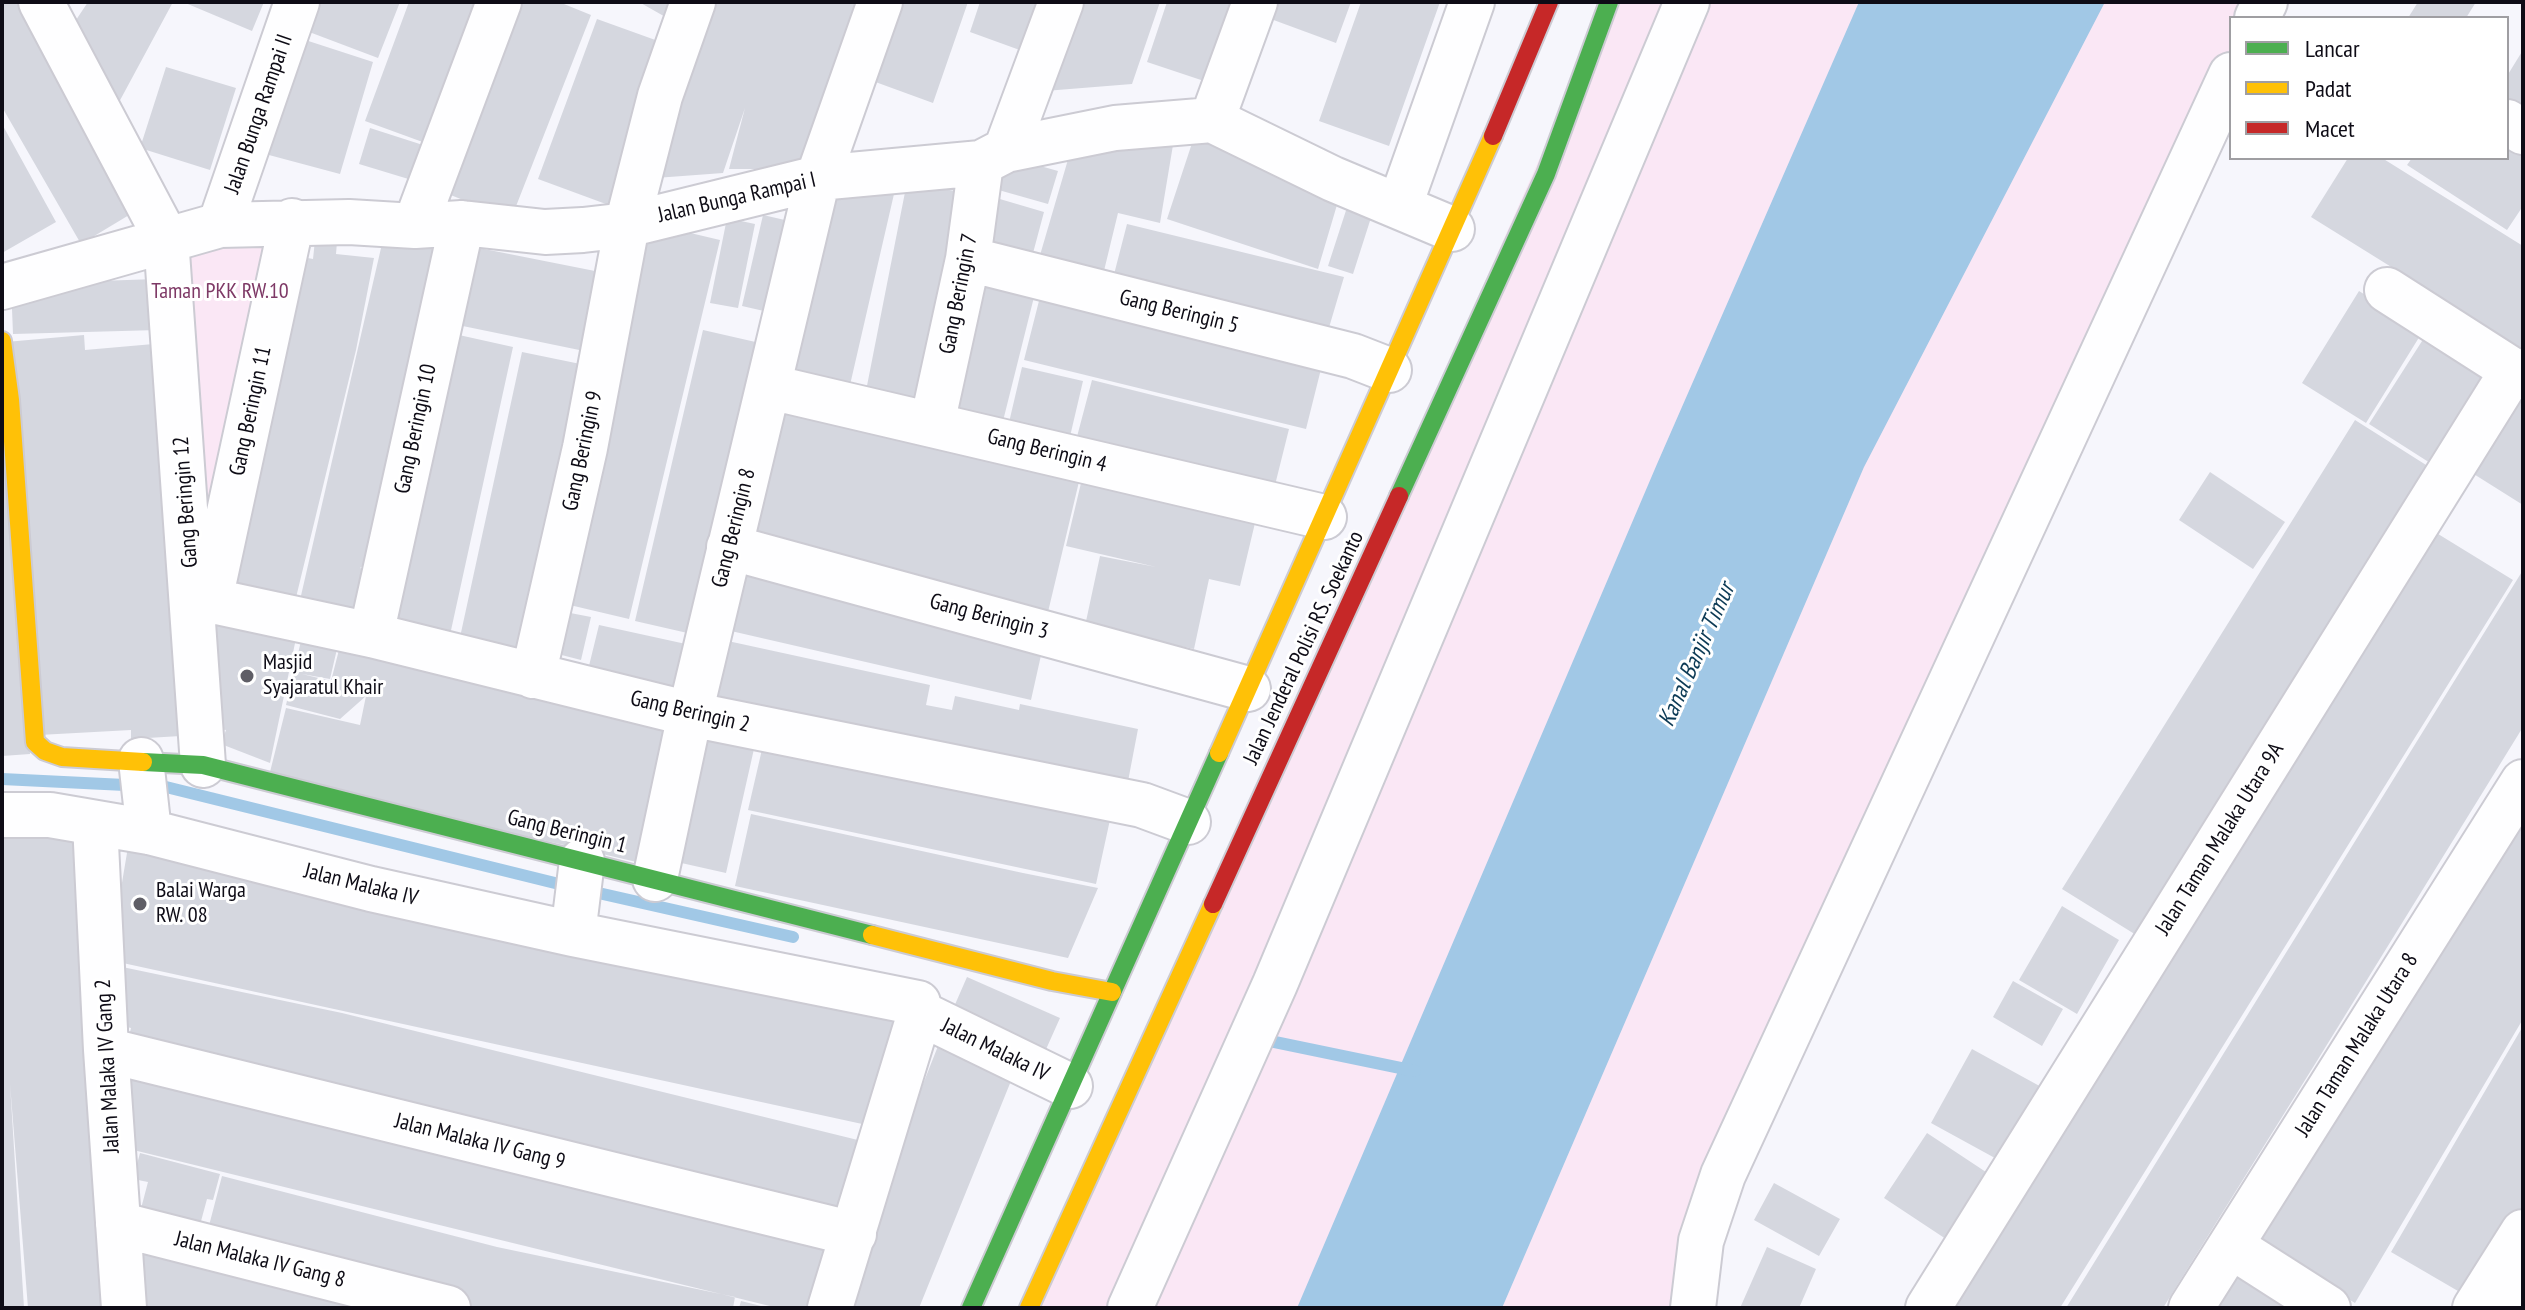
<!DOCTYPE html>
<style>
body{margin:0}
#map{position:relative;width:2525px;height:1310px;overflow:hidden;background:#f6f6fc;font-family:"PT Sans Narrow",sans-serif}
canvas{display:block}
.frame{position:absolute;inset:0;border:4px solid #0e0c16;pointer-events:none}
.legend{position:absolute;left:2229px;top:16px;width:280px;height:144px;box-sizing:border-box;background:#fff;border:2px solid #9f9ea2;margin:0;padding:10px 14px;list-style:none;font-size:24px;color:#0e0c16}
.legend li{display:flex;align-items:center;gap:16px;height:40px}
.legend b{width:40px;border:2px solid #9f9ea2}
</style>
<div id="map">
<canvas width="2525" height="1310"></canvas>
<div class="frame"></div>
<ul class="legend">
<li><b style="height:10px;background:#4caf50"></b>Lancar</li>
<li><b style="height:10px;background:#ffc107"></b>Padat</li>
<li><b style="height:10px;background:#c62828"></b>Macet</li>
</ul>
</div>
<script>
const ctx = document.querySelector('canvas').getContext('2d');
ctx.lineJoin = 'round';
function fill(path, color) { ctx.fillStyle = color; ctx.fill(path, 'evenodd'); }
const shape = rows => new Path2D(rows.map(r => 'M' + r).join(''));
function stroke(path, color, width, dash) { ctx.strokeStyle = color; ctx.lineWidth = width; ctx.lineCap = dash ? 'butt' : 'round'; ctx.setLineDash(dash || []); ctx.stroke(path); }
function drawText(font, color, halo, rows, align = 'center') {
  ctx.font = font + ' "PT Sans Narrow",sans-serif'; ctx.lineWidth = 6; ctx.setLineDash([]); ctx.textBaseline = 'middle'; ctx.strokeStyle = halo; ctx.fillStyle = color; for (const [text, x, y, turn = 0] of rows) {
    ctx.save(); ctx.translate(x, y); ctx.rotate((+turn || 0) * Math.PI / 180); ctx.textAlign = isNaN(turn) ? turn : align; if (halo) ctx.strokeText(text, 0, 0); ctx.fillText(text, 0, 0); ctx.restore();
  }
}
const green = shape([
 [1609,2,2265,2,2257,18,2231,18,2231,75,1766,1083,1693,1308,1029,1308],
 [274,236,205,560,176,257]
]);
const water = shape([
 [1859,2,2105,2,1864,467,1502,1308,1297,1308,1657,464]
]);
const stream = shape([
 [2,779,166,787,563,885,793,937],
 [1265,1040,1415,1071]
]);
const building = shape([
 [2,2,28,2,144,206,81,244,2,107],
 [88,2,173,2,111,117,66,35],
 [183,2,264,2,252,31],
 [306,2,400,2,378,58,296,27],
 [409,2,493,2,439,148,365,121],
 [512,2,559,2,591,15,511,219,438,190],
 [639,2,684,2,676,23],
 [697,2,868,2,815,169,729,169,745,108,723,173,642,179],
 [886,2,968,2,933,103,859,76],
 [980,2,1059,2,1039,57,970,32],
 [1074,2,1160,2,1132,84,1045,91],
 [1167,2,1247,2,1219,86,1147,62],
 [1265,2,1351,2,1336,43,1260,15],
 [1361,2,1440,2,1389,146,1319,121],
 [2418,2,2476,2,2466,18,2408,18],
 [597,19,672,46,614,207,538,179],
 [293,36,373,62,340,174,254,151],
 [2523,50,2523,122,2507,112,2507,76],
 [166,67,236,88,210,170,140,148],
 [2,124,56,222,2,253],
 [370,128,426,146,415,181,359,164],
 [1175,133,1160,223,1118,213,1102,279,1038,262,1074,139],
 [1195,134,1342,188,1318,269,1167,219],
 [2507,137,2523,147,2523,206,2507,230,2407,165,2412,158,2507,158],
 [1005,156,1058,171,1048,204,995,189],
 [2348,158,2382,158,2523,246,2523,349,2311,217],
 [834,180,894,194,847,398,787,385],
 [907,182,971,194,928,413,864,401],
 [1351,195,1376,202,1353,274,1328,266],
 [993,197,1044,212,1029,268,976,253],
 [763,215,798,223,777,314,742,306],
 [727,218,755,224,738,308,710,303],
 [648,223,720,240,629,619,557,602],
 [1127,224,1344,277,1325,341,1111,286],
 [384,235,449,250,378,555,360,568,371,571,360,626,297,613],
 [315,240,337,242,336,254,374,258,356,350,292,614,219,596,297,256,313,259],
 [469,246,605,273,589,352,453,324],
 [978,267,1038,281,1000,433,939,418],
 [156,279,158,330,13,334,11,284],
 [1043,285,1325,353,1306,429,1024,360],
 [2359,291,2423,331,2366,423,2302,383],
 [2431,327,2500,371,2438,468,2369,424],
 [703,330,773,346,705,637,635,621],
 [450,333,513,347,448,644,384,631],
 [84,335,85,350,165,343,197,735,131,739,131,730,39,735,6,342],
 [522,352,595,367,530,667,457,651],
 [1022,367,1083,381,1068,445,1007,431],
 [2,368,30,754,2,756],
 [1092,380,1289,429,1272,497,1074,448],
 [2507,392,2523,402,2523,505,2461,466],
 [773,405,1082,469,1048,612,741,540],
 [2355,420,2434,470,2141,938,2062,889],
 [2210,472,2285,522,2253,569,2179,520],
 [1081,483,1255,523,1240,586,1209,579,1194,649,1085,626,1100,556,1156,567,1066,546],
 [2430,529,2513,580,2060,1308,1947,1308],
 [733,561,1046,633,1031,700,718,628],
 [2523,570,2523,727,2320,1056,2163,1308,2066,1308],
 [560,611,591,617,581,660,550,652],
 [203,623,299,624,270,763,221,744,226,730,208,727],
 [599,625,695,646,685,695,587,674],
 [304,628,340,636,330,679,302,674,331,681,341,642,680,717,645,864,269,776,286,708,360,725,366,696,340,719,286,705],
 [714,638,930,685,926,705,952,710,955,696,1019,710,1020,704,1138,729,1125,797,700,707],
 [698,727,756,740,726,873,668,860],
 [766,732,1113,806,1096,884,748,810],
 [2523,797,2523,1019,2355,1303,2258,1246],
 [751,814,1023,873,1098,888,1068,958,735,886],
 [83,822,120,1308,28,1308,10,1084,24,1308,2,1308,2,828],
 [129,841,902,1010,876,1127,109,960],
 [2062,906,2119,940,2077,1014,2019,980],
 [108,964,342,1013,870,1143,854,1211,825,1203,820,1221,126,1049,131,1028,107,1022],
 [967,977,1060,1018,1043,1056,950,1016],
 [2013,981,2063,1009,2042,1046,1993,1017],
 [2523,1026,2523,1208,2470,1298,2391,1252],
 [938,1046,1013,1076,919,1308,835,1308],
 [1972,1049,2045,1089,2004,1163,1931,1123],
 [116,1061,829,1240,810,1308,778,1308,117,1146],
 [1927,1133,1992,1176,1949,1241,1884,1198],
 [140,1153,220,1174,213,1200,207,1199,197,1236,138,1220,148,1182,133,1179],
 [222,1176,497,1247,735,1297,733,1308,472,1308,442,1301,206,1237],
 [1774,1183,1840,1219,1819,1256,1754,1220],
 [125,1235,415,1308,129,1308],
 [1767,1247,1816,1269,1799,1308,1740,1308],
 [2235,1266,2304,1308,2209,1308],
 [741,1301,765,1307,765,1308,739,1308]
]);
const street = shape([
 [41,2,166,238,203,765],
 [2257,18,2265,2],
 [1212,120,1255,2],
 [2507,122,2523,132],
 [1006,150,1061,2],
 [1400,205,1472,2],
 [220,225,297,2],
 [415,226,499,2],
 [968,259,1353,356,1389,370],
 [2,287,220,225,349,222,415,226,462,223,545,232,583,230,627,225,818,178,981,163,1006,150,1115,128,1212,120,1333,179,1452,229],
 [2387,290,2523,377],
 [770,387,1324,517],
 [932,424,968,259,981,163],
 [729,547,1248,689],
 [194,597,371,635,690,714,1142,805,1188,822],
 [210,600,292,221],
 [371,635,462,223],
 [533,676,585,448,627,225,660,96,693,2],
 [141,760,149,832],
 [2,815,50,815,149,832,371,889,573,934,918,1003,920,1013,830,1308],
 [95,823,106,1050,124,1308],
 [655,879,690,714,818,178,880,2],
 [573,934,582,861],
 [920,1013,1070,1086],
 [106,1050,854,1234],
 [118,1224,448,1308],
 [2231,1246,2328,1308],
 [2492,1282,2523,1301],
 [1130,1308,1275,984,1687,2],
 [1693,1308,1701,1241,1723,1175,2231,75],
 [1928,1308,2513,370],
 [2191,1308,2523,782],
 [2475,1308,2523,1232]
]);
const fast = shape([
 [1399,496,1546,174,1609,2],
 [143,762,203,765,872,935],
 [971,1308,1219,753]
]);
const slow = shape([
 [2,341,10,400,35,742,45,751,62,757,143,762],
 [1219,753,1493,136],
 [872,935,1052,981,1112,992],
 [1029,1308,1213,904]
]);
const jam = shape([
 [1493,136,1549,2],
 [1213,904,1399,496]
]);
const markers = [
 [247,676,8,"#5f5e66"],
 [140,904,8,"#5f5e66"]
];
const streetNames = [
 ["Jalan Bunga Rampai II",259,114,-71],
 ["Jalan Bunga Rampai I",737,198,-13],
 ["Gang Beringin 7",959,294,-79],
 ["Gang Beringin 5",1179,312,14],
 ["Gang Beringin 11",251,411,-78],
 ["Gang Beringin 10",416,429,-78],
 ["Gang Beringin 9",583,451,-78],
 ["Gang Beringin 4",1047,451,14],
 ["Gang Beringin 12",186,502,-94],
 ["Gang Beringin 8",734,528,-76],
 ["Gang Beringin 3",989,617,15],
 ["Jalan Jenderal Polisi RS. Soekanto",1304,648,-65],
 ["Gang Beringin 2",690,712,13],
 ["Gang Beringin 1",567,832,14],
 ["Jalan Taman Malaka Utara 9A",2220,839,-58],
 ["Jalan Malaka IV",361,885,14],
 ["Jalan Taman Malaka Utara 8",2357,1045,-58],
 ["Jalan Malaka IV",995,1050,26],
 ["Jalan Malaka IV Gang 2",108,1066,-93],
 ["Jalan Malaka IV Gang 9",480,1142,14],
 ["Jalan Malaka IV Gang 8",260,1260,14]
];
const parkNames = [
 ["Taman PKK RW.10",220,292]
];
const poiNames = [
 ["Masjid",263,663],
 ["Syajaratul Khair",263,688],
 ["Balai Warga",156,891],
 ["RW. 08",156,916]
];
const waterNames = [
 ["Kanal Banjir Timur",1697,655,-66]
];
fill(green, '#fae7f5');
fill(water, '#a1c8e6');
stroke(stream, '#a1c8e6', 12);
fill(building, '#d5d7df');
stroke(street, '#cccbd3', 48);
stroke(fast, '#cccbd3', 22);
stroke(slow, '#cccbd3', 22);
stroke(jam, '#cccbd3', 22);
stroke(street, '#fefeff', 44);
stroke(fast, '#4caf50', 18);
stroke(slow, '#ffc107', 18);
stroke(jam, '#c62828', 18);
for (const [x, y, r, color] of markers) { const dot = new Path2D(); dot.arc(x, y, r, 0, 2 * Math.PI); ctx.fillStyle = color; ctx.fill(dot); stroke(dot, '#fff', 3); }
drawText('22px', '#0e0c16', '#fff', streetNames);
drawText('22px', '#7e3966', '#fff', parkNames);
drawText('22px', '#0e0c16', '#fff', poiNames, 'left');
drawText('italic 24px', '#0c3a55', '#fff', waterNames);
</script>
